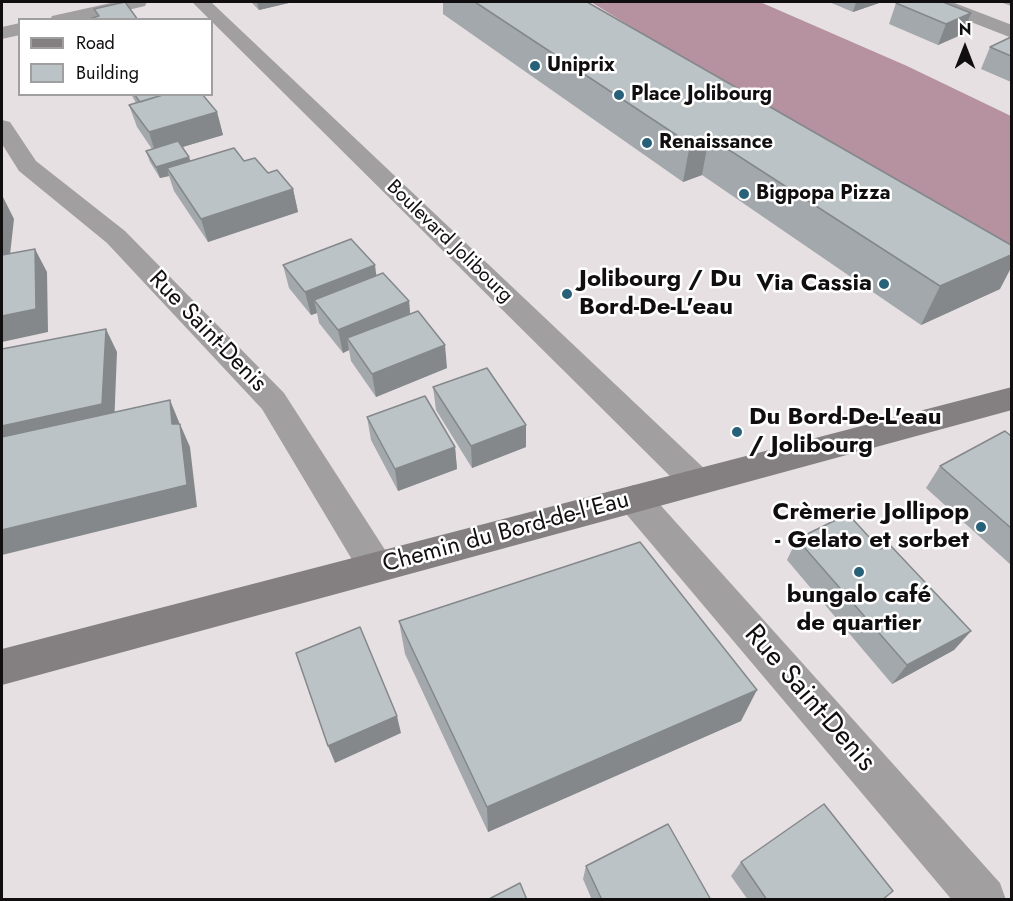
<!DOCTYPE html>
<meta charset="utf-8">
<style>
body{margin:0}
#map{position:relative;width:1013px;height:901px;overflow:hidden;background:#e7e0e2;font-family:Jost,sans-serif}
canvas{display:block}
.frame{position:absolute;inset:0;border:3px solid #110e0f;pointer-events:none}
.legend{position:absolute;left:18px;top:18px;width:195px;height:78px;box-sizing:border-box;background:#fff;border:2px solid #a09f9f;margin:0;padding:8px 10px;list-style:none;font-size:18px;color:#110e0f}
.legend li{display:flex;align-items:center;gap:12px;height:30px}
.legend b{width:30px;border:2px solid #a09f9f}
.north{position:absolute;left:935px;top:18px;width:60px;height:60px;-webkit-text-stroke:4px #fff;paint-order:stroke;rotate:0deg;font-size:16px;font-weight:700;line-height:24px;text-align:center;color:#110e0f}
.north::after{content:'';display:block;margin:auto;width:21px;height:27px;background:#110e0f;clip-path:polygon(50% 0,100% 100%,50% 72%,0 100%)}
</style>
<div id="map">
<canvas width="1013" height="901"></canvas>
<div class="frame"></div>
<ul class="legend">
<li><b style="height:8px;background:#847f81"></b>Road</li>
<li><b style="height:16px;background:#bcc3c7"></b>Building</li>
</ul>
<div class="north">N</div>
</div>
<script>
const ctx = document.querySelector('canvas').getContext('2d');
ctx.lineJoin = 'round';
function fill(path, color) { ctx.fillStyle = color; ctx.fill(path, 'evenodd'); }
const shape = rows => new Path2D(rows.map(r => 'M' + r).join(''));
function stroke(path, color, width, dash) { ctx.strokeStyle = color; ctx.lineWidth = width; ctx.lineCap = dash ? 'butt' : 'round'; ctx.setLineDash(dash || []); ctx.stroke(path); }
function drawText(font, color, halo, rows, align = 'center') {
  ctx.font = font + ' Jost,sans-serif'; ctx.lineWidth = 5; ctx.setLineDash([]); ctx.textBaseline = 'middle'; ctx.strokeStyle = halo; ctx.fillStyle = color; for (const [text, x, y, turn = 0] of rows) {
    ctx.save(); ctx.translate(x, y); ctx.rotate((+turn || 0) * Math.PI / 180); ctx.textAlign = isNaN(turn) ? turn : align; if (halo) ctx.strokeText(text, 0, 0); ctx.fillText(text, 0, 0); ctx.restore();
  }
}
const forest = shape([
 [591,2,760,2,907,66,1011,116,1011,261]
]);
const street = shape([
 [115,2,147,2,145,6,86,20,50,20,52,16,115,2],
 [192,2,211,2,709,473,714,482,709,491,697,495,685,491,192,2],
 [928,2,952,2,1012,25,1012,38,930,6,928,2],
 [20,23,20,35,2,39,2,27,20,23],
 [2,120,10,122,36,161,125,231,284,393,389,556,394,567,389,578,376,583,363,578,262,409,107,243,19,171,2,144,2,120],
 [634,485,646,489,1000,883,1006,900,952,900,622,509,617,499,622,489,634,485]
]);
const secondary = shape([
 [1012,387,1012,410,2,685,2,649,1012,387]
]);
const wall = shape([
 [251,2,293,2,259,10],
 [443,2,587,2,1000,289,921,325,702,175,683,182,443,14],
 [829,2,882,2,853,12],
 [943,2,963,34,938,45,889,24,896,3],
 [1000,2,1011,2,1011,6],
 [1011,37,1011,82,981,69,990,47],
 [131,94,217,112,223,135,182,147,191,161,244,161,268,173,293,189,298,212,208,242,174,191,169,176,160,178,150,162,146,151,152,149,137,127,129,105,136,103],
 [283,265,376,275,409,301,410,314,447,368,376,397,351,361,349,350,343,353,319,323,317,313,311,315,289,288],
 [433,387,526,425,526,447,472,468,436,410],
 [367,417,455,447,457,469,398,491,371,440],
 [1011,436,1011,565,926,488,940,466],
 [797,539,880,549,971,631,954,650,892,684,787,560],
 [399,621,741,721,488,832,405,654],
 [741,862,882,900,748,900,731,876],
 [586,866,711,900,592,900,583,879]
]);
const shadedWall = shape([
 [257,2,293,2,259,10],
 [856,2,882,2,853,12],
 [971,13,963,34,938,45,946,24],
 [217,112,223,135,156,155,149,132],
 [709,137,702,175,683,182,690,144],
 [189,157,193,169,167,168,169,176,160,178,156,167],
 [293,189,298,212,208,242,201,219],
 [2,195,14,219,10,255,2,257],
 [35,249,47,272,48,332,2,342,2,316],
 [1011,255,1011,268,1000,289,921,325,940,286],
 [375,265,378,288,314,300,317,313,311,315,305,292],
 [409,301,411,324,347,338,349,350,343,353,338,330],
 [106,329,117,352,114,427,2,452,2,426],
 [445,345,447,368,376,397,372,374],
 [170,400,179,422,180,430,180,424,190,447,197,507,2,555,2,530],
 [526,425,526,447,472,468,471,446],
 [455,447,457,469,398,491,395,469],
 [971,631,954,650,892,684,907,665],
 [757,690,741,721,488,832,487,807],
 [397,716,401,733,335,763,328,746]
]);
const building = shape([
 [125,2,138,20,89,19,99,16,94,9,125,2],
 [475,2,587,2,1011,245,1011,255,940,286,709,137,690,144,475,2],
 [900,2,943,2,971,13,946,24,896,3,900,2],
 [1011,37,1011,56,990,47,1011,37],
 [134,94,166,94,140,102,134,94],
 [166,94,202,94,217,112,149,132,129,105,166,94],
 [178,141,189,157,156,167,146,151,178,141],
 [234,148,244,161,255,158,268,173,277,170,293,189,201,219,167,168,234,148],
 [351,239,375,265,305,292,283,265,351,239],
 [35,249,36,309,2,316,2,255,35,249],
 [383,273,409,301,338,330,314,300,383,273],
 [418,311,445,345,372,374,347,338,418,311],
 [106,329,102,404,2,426,2,349,106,329],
 [487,368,526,425,471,446,433,387,487,368],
 [425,396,455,447,395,469,367,417,425,396],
 [170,400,172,424,180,424,187,485,2,530,2,437,170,400],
 [1005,431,1011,436,1011,528,940,466,1005,431],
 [848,514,880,549,890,545,971,631,907,665,797,539,848,514],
 [640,542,757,690,487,807,399,621,640,542],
 [360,627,397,716,328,746,296,653,360,627],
 [824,804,893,891,882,900,767,900,741,862,824,804],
 [668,824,711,900,602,900,586,866,668,824],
 [520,883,527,900,487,900,520,883]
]);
const markers = [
 [535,66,6,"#266079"],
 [619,95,6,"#266079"],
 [647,143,6,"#266079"],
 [744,194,6,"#266079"],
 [884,284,6,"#266079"],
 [567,294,6,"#266079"],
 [737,432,6,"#266079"],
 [981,527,6,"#266079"],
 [859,572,6,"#266079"]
];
const farPoinames = [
 ["Uniprix",547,66],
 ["Place Jolibourg",631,95],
 ["Renaissance",659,143],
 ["Bigpopa Pizza",756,194]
];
const farStreetnames = [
 ["Boulevard Jolibourg",449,242,44]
];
const poiNames = [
 ["Jolibourg / Du",579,280],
 ["Bord-De-L'eau",579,308],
 ["Via Cassia",872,284,"right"],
 ["Du Bord-De-L'eau",749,418],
 ["/ Jolibourg",749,446],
 ["Crèmerie Jollipop",969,513,"right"],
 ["- Gelato et sorbet",969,541,"right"],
 ["bungalo café",859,596,"center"],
 ["de quartier",859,624,"center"]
];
const streetNames = [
 ["Rue Saint-Denis",207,332,46],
 ["Chemin du Bord-de-l'Eau",506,533,-15]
];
const nearStreetnames = [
 ["Rue Saint-Denis",809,699,49]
];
fill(forest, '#b6919f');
fill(street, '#a29fa0');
fill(secondary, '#847f81');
fill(wall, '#a2a8ab');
fill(shadedWall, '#84888b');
fill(building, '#bcc3c7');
stroke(building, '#84888b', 1.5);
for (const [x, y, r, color] of markers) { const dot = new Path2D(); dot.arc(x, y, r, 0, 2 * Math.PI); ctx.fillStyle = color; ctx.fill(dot); stroke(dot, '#fff', 2); }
drawText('bold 20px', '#110e0f', '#fff', farPoinames, 'left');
drawText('20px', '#110e0f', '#fff', farStreetnames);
drawText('bold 24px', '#110e0f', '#fff', poiNames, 'left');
drawText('24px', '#110e0f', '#fff', streetNames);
drawText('28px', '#110e0f', '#fff', nearStreetnames);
</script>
